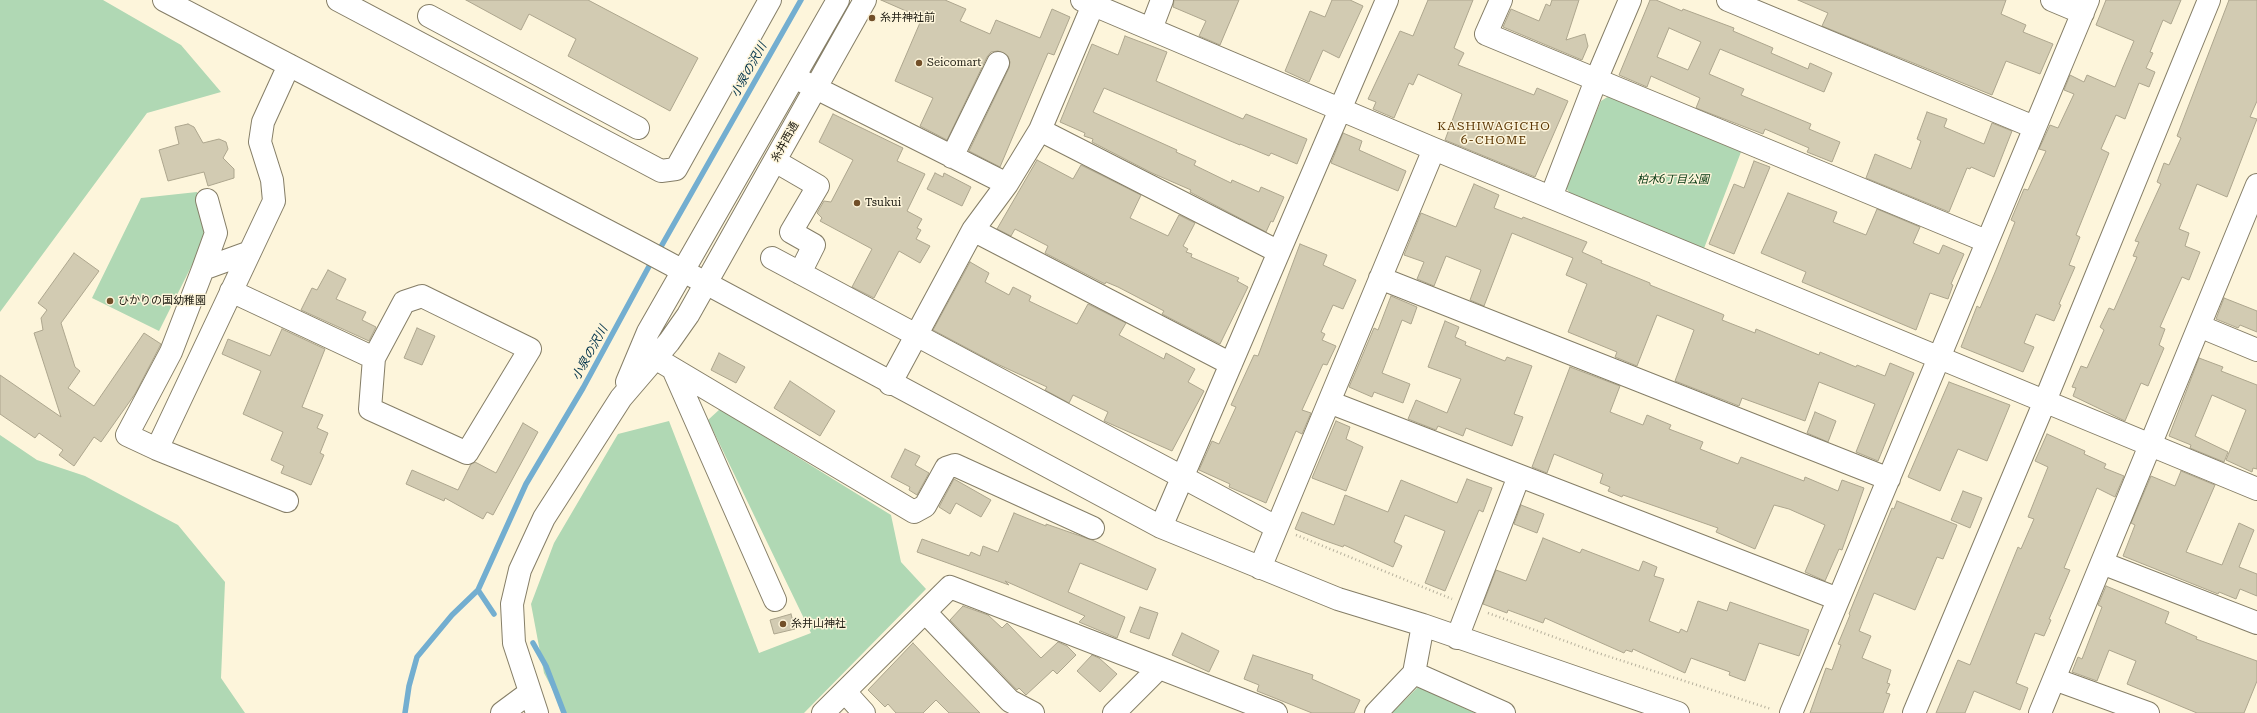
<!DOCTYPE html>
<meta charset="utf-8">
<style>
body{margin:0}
canvas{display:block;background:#fdf5db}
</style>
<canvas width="2257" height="713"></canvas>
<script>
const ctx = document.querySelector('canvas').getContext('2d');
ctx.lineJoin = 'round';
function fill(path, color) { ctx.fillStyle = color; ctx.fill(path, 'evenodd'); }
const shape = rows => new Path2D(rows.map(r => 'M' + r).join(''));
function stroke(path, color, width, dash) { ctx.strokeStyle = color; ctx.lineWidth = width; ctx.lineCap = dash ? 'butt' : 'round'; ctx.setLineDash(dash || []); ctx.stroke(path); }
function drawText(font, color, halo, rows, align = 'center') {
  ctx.font = font + ' "Roboto Serif","Noto Sans JP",serif'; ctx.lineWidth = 3; ctx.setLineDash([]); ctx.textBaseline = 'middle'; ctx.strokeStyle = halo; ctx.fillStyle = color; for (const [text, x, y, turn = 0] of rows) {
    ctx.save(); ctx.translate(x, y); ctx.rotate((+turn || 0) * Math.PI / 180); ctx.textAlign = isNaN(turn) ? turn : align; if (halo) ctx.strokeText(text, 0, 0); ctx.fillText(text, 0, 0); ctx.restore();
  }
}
const green = shape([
 [0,0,103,0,181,45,221,92,147,113,0,312],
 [1609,96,1741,152,1703,251,1570,193,1565,187,1601,101],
 [197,192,209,231,159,331,92,298,141,198],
 [720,409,891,515,901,562,926,589,804,713,565,713,544,673,531,604,554,543,618,434,669,421,759,653,811,633,708,420],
 [0,435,37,460,85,476,178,525,225,582,221,678,245,713,0,713],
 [1418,687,1475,713,1392,713]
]);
const stream = shape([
 [658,252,801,0],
 [478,590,494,614],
 [533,643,546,666,564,713],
 [405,713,409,686,417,657,452,615,478,590,526,484,583,388,653,259]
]);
const building = shape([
 [466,0,588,0,698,58,670,111,568,56,576,39,529,14,521,30,466,0],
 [881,0,945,0,966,9,960,21,990,34,996,20,1040,38,1052,9,1070,17,1054,55,1048,53,1000,167,969,151,1009,68,1010,62,1008,56,998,51,991,52,987,57,947,140,920,126,933,98,895,81,922,18,881,0],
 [1174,0,1239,0,1220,45,1199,36,1206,21,1173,7,1174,0],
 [1332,0,1350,0,1363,6,1339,58,1323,50,1309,82,1285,71,1310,11,1325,17,1332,0],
 [1428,0,1473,0,1454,48,1464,53,1458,65,1534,95,1537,88,1568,101,1535,177,1445,140,1462,94,1418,74,1413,85,1409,83,1394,118,1373,109,1376,102,1368,99,1400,31,1413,36,1428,0],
 [1552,0,1579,0,1566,40,1585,34,1588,46,1582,60,1503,27,1511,9,1539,21,1546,4,1550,6,1552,0],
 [1650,0,1656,0,1682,11,1683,9,1734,28,1733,31,1773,48,1771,53,1808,69,1810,63,1832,73,1824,92,1720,49,1709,74,1744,89,1741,95,1811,124,1809,129,1840,142,1832,162,1807,152,1809,148,1765,129,1763,134,1696,108,1700,98,1651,76,1647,87,1619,75,1650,0],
 [1669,28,1701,42,1688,70,1657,57,1669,28],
 [1798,0,2006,0,2001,14,2026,25,2023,32,2053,44,2040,74,2006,61,1992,95,1822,26,1828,13,1798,0],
 [2106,0,2181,0,2171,24,2163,20,2150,52,2153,53,2146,68,2155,72,2149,87,2139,83,2125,119,2116,115,2101,149,2109,153,2076,235,2080,237,2069,265,2075,267,2059,304,2061,305,2054,321,2036,314,2024,343,2034,347,2023,372,1961,347,1977,306,1980,308,1996,270,2015,222,2011,220,2024,189,2028,190,2046,151,2039,149,2050,125,2058,128,2074,94,2064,90,2070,75,2084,82,2087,75,2115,87,2123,67,2134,41,2096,25,2106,0],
 [2229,0,2257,0,2257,101,2250,117,2257,119,2227,197,2197,184,2179,229,2189,233,2185,246,2200,252,2189,280,2182,277,2160,327,2165,329,2159,345,2164,348,2148,386,2141,383,2125,421,2073,396,2076,388,2072,387,2081,366,2087,368,2104,330,2100,327,2109,308,2114,310,2137,257,2133,256,2139,242,2135,241,2161,184,2157,182,2164,163,2169,165,2181,138,2177,136,2229,0],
 [1125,36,1167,52,1156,81,1243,119,1246,114,1307,139,1297,164,1271,153,1269,156,1240,144,1240,145,1104,88,1093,112,1177,150,1176,152,1196,161,1194,165,1231,183,1232,180,1259,192,1261,187,1284,197,1273,222,1271,221,1266,232,1190,192,1191,190,1152,173,1092,142,1093,139,1084,136,1085,133,1060,122,1092,44,1118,55,1125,36],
 [1927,112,1947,119,1944,127,1984,144,1992,123,2012,131,1994,177,1971,167,1970,169,1967,168,1949,212,1866,178,1875,154,1911,169,1921,141,1917,139,1927,112],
 [833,114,903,148,897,161,925,174,907,211,922,219,917,228,921,230,916,239,930,246,920,263,899,251,874,298,852,287,872,249,820,221,822,218,817,213,824,201,831,202,853,160,819,142,833,114],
 [188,124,194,127,203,143,219,139,226,142,228,149,223,158,234,169,234,178,208,186,204,172,168,181,159,150,179,144,175,127,188,124],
 [1343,133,1362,141,1359,150,1406,171,1398,191,1331,163,1343,133],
 [1037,160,1073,179,1081,165,1141,195,1130,218,1168,236,1179,215,1195,223,1183,246,1188,249,1186,252,1192,254,1191,257,1239,278,1237,281,1248,287,1220,344,1162,314,1164,311,1118,287,1106,282,1105,284,1045,253,1048,246,1015,229,1011,236,997,229,1037,160],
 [1754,161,1770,167,1734,254,1709,244,1734,184,1744,188,1754,161],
 [935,173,943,177,944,173,971,187,962,206,927,189,935,173],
 [1474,184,1499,195,1494,208,1522,219,1523,217,1587,242,1582,252,1602,261,1601,263,1650,283,1650,285,1722,314,1724,315,1722,320,1755,333,1756,329,1819,355,1820,352,1856,367,1857,365,1885,376,1890,363,1914,373,1878,461,1856,452,1875,404,1819,382,1805,421,1742,398,1739,406,1675,381,1694,330,1657,315,1637,366,1615,357,1617,352,1568,332,1587,284,1566,275,1573,258,1512,233,1484,306,1470,300,1481,270,1446,256,1434,286,1417,279,1424,262,1404,255,1421,213,1456,227,1474,184],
 [1788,193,1837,212,1833,222,1866,235,1877,209,1920,227,1913,243,1939,254,1943,245,1964,254,1951,284,1953,285,1948,299,1930,293,1916,330,1802,282,1806,272,1761,253,1788,193],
 [1300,244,1327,255,1323,265,1356,280,1343,309,1333,305,1321,332,1325,334,1322,340,1336,346,1327,365,1323,364,1302,410,1311,413,1302,434,1296,431,1266,503,1229,487,1230,484,1199,470,1212,441,1219,444,1236,407,1231,405,1254,355,1258,356,1300,244],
 [74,253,99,271,61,323,75,367,80,371,68,388,94,406,144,333,161,344,135,394,101,442,94,437,74,466,59,455,63,450,39,433,35,438,0,414,0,375,61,417,34,333,43,330,41,318,47,310,38,303,74,253],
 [970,262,989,273,985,282,1009,295,1013,287,1031,296,1029,301,1077,324,1088,304,1126,323,1119,335,1164,359,1166,353,1195,369,1188,382,1204,391,1172,451,1104,421,1108,412,1073,395,1069,403,1045,390,1047,387,995,363,933,330,970,262],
 [328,270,346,279,336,299,366,312,362,320,376,327,369,341,301,310,312,288,317,290,328,270],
 [1391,296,1417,307,1411,324,1402,320,1382,373,1410,384,1403,403,1374,392,1372,397,1349,387,1374,328,1378,330,1391,296],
 [2224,298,2257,311,2257,332,2240,325,2238,328,2216,319,2224,298],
 [1445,321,1459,327,1455,337,1466,342,1465,345,1505,361,1507,357,1532,366,1514,414,1523,417,1512,446,1466,428,1463,436,1438,426,1436,430,1408,419,1416,400,1447,413,1461,379,1428,367,1445,321],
 [417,328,435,336,422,365,404,358,417,328],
 [282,329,325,349,302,407,323,415,317,428,328,433,320,453,324,455,311,485,281,473,284,466,271,460,283,432,243,414,261,371,222,354,228,339,270,356,282,329],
 [719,353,745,367,736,383,711,370,719,353],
 [2199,358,2223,367,2221,371,2257,385,2257,469,2253,468,2252,472,2226,460,2246,410,2212,395,2195,436,2228,452,2224,462,2190,448,2191,445,2169,436,2199,358],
 [1570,367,1620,386,1610,412,1643,425,1647,415,1671,425,1669,429,1703,442,1700,449,1738,464,1741,457,1804,481,1805,477,1838,491,1842,480,1864,488,1842,550,1839,549,1825,581,1805,572,1825,525,1789,509,1774,505,1755,549,1716,532,1718,528,1623,495,1622,497,1608,491,1610,487,1600,483,1603,474,1554,454,1547,473,1532,467,1570,367],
 [790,381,835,411,820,436,774,408,790,381],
 [1949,382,2010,405,1987,461,1958,449,1940,491,1908,477,1949,382],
 [1815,412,1836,421,1828,442,1807,433,1815,412],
 [1336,421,1350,427,1346,439,1363,447,1346,491,1312,478,1336,421],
 [523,423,538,432,493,515,487,512,483,519,445,498,444,501,406,484,412,470,458,490,471,464,475,462,496,473,523,423],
 [2047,434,2085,451,2084,454,2106,464,2104,468,2124,476,2115,497,2097,488,2064,568,2070,570,2049,619,2051,620,2044,636,2035,633,2016,683,2028,688,2020,710,1974,691,1965,713,1936,713,1958,660,1970,665,2018,547,2021,549,2034,519,2028,517,2048,467,2035,461,2047,434],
 [905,449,920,456,915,465,929,473,917,495,909,490,910,487,891,477,905,449],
 [2181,471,2215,485,2186,552,2222,565,2239,523,2254,530,2239,567,2257,574,2257,596,2240,589,2236,599,2219,592,2218,594,2123,556,2135,525,2131,523,2151,476,2175,486,2181,471],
 [954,479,991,500,981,517,956,503,950,514,939,507,954,479],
 [1467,479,1492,488,1483,512,1479,510,1445,591,1425,583,1445,531,1405,515,1394,542,1402,546,1393,567,1344,545,1343,547,1323,540,1295,529,1302,512,1334,525,1345,495,1388,512,1401,480,1457,503,1467,479],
 [1963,491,1982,498,1970,528,1951,520,1963,491],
 [1897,501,1957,525,1943,559,1937,557,1915,610,1874,593,1859,631,1871,636,1862,658,1891,670,1887,683,1890,684,1886,693,1890,694,1883,713,1810,713,1826,668,1832,670,1841,645,1838,644,1850,615,1849,614,1892,508,1894,509,1897,501],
 [1521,505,1544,514,1537,533,1514,524,1521,505],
 [1014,513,1046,526,1046,524,1092,540,1156,569,1147,590,1080,563,1068,592,1125,617,1117,638,1079,622,1085,616,1005,581,1009,585,917,552,922,539,969,556,971,552,980,556,983,546,998,552,1014,513],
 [1543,538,1580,553,1582,549,1639,571,1643,561,1657,567,1654,576,1664,579,1649,621,1679,633,1681,629,1687,632,1698,601,1727,611,1730,602,1809,630,1799,656,1759,643,1745,681,1729,675,1730,672,1691,658,1685,673,1633,649,1632,652,1626,650,1624,653,1545,618,1543,623,1508,610,1507,613,1483,604,1496,570,1526,581,1543,538],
 [2106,586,2169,612,2165,623,2197,637,2196,639,2257,661,2257,681,2244,713,2197,713,2127,684,2136,661,2109,650,2097,681,2072,672,2078,657,2082,659,2102,607,2098,605,2106,586],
 [963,606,988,615,1002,628,1007,623,1041,658,1058,642,1067,646,1076,655,1057,674,1053,670,1026,695,1019,688,1017,690,950,620,963,606],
 [1140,607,1158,613,1149,639,1130,632,1140,607],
 [791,614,795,629,774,634,770,620,791,614],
 [1182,633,1219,651,1209,672,1172,655,1182,633],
 [913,643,946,678,980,713,949,713,936,700,923,713,896,713,888,704,885,707,868,690,913,643],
 [1092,655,1099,658,1117,674,1100,692,1077,671,1092,655],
 [1253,655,1313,675,1312,679,1360,700,1354,713,1312,713,1257,691,1259,685,1244,679,1253,655]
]);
const path = shape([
 [1296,535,1452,599],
 [1488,613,1598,653,1771,709]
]);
const minor = shape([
 [164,0,644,250,1161,527,1338,599,1423,625,1678,713],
 [338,0,661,171,676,169,770,0],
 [1082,0,1434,149,2257,489],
 [1501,0,1486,34,1986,241],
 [1728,0,2034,127],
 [2052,0,2083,13],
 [429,16,638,128],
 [1151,29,1162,0],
 [802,81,1007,184],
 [1040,130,1279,252],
 [952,157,998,63],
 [775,161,818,186,791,232,814,245,800,273],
 [1551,197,1596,80,1630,0],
 [973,230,1231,364],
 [772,258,1276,527],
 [203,269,216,233,207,200],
 [1380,278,1889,479],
 [231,291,374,358,404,302,422,296,530,349,467,453,370,409,374,358],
 [2199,326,2257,350],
 [655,358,914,512,925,506,946,468,955,465,1093,528],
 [673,369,775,600],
 [627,382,648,332,838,0],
 [890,384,973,230,1007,184,1040,130,1093,5],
 [1329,402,1838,599],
 [157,449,127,435,171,352,203,269,250,252],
 [287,501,157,449,274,201,272,180,260,142,263,122,289,65],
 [1161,527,1387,0],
 [2102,563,2257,623],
 [1260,568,1434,149],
 [926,613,1010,701,1033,713],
 [1457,638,1519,476],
 [1414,673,1504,713],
 [2054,679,2148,713],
 [845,692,864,713],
 [502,713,529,693],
 [537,713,514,643,512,604,520,570,544,518,621,398,669,342,688,315,865,0],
 [823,713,950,587,1276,713],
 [1114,713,1159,668],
 [1376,713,1414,673,1423,625],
 [1791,713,2088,0],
 [1914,713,2045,401,2209,0],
 [2040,713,2257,185]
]);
const markers = [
 [872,18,4,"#724f28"],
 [919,63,4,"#724f28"],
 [857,203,4,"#724f28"],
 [110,301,4,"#724f28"],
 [783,624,4,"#724f28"]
];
const poiNames = [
 ["糸井神社前",880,18],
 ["Seicomart",927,63],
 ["Tsukui",865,203],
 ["ひかりの国幼稚園",118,301],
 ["糸井山神社",791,624]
];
const streetNames = [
 ["糸井西通",785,142,-61]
];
const parkNames = [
 ["柏木6丁目公園",1673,180]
];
const waterNames = [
 ["小泉の沢川",749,70,-61],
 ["小泉の沢川",590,353,-61]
];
const neighbourhoodNames = [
 ["KASHIWAGICHO",1494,126],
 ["6-CHOME",1494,140]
];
fill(green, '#b0d8b4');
stroke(stream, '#73aed0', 5.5);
fill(building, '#d2cbb2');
stroke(building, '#ada68e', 1);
stroke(minor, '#857e67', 24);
stroke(path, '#b5af9b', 2.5, [1, 3]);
stroke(minor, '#fff', 22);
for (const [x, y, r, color] of markers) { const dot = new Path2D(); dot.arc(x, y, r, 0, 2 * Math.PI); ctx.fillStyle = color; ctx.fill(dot); stroke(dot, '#fdf5db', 1.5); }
drawText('11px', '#232117', '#fdf5db', poiNames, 'left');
drawText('11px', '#232117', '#fdf5db', streetNames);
drawText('italic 11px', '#00350e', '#fdf5db', parkNames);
drawText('italic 12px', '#00334b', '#fdf5db', waterNames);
ctx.letterSpacing = '1px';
drawText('12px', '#5a3502', '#fdf5db', neighbourhoodNames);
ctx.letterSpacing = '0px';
</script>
